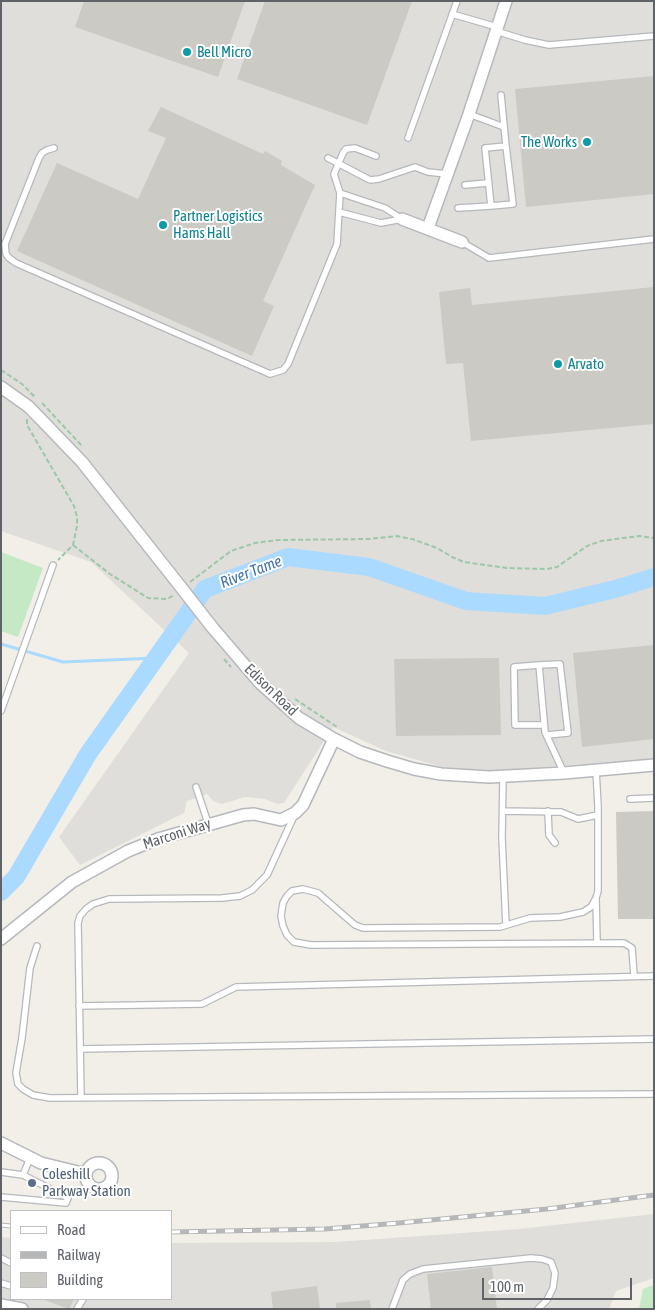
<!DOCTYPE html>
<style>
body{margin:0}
#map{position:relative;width:655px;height:1310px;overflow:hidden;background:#f1efe8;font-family:"Asap Condensed",sans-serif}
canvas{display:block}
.frame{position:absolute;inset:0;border:2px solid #5f6368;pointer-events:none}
.legend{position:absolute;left:10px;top:1210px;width:162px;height:90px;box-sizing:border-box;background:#fff;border:1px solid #bfc1c3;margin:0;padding:6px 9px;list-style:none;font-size:15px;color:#5f6368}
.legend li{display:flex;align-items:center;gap:10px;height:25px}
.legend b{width:25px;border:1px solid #bfc1c3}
.scale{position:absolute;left:482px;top:1278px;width:150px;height:22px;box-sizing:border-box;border:2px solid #5f6368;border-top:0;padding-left:6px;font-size:15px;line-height:18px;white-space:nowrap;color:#5f6368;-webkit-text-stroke:4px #fff;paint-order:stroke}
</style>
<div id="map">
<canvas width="655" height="1310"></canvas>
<div class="frame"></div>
<ul class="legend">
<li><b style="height:6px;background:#fff"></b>Road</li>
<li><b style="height:6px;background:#b6b7b8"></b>Railway</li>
<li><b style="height:14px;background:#cccac5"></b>Building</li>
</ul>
<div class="scale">100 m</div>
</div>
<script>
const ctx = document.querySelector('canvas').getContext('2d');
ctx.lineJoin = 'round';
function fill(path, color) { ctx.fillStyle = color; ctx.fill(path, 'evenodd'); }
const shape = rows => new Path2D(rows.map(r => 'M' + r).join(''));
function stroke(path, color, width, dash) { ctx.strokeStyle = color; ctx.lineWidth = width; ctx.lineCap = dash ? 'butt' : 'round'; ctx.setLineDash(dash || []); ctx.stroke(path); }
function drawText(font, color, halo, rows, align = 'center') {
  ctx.font = font + ' "Asap Condensed",sans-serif'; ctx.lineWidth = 4; ctx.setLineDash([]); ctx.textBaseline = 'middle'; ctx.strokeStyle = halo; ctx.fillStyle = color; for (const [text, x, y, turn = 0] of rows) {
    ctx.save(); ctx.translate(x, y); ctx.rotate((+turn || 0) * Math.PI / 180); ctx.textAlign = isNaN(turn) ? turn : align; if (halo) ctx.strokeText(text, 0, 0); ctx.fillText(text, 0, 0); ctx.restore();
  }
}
const industrial = shape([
 [1,1,654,1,654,759,489,771,442,767,386,751,333,727,284,803,277,804,265,799,245,797,222,804,213,801,207,794,187,801,184,813,80,865,59,837,189,653,91,562,1,531],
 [654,1214,654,1278,616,1291,609,1309,1,1309,1,1237,11,1238,11,1299,171,1299,171,1243,336,1242,519,1229]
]);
const green = shape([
 [1,552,43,568,18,637,1,631],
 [654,1285,654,1309,639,1309,643,1289]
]);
const stream = shape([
 [1,644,63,662,156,658]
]);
const river = shape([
 [1,892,16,877,88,754,205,589,288,557,369,567,466,601,545,606,619,588,654,577]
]);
const building = shape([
 [84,1,245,1,218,77,75,27],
 [265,1,412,1,367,125,237,79],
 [654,76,654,194,526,207,515,89],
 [161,107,263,154,265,151,282,161,281,165,315,185,263,301,274,306,252,356,17,251,57,163,138,199,166,138,148,131],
 [654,287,654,424,471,441,463,363,446,364,439,292,470,288,472,305],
 [654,645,654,739,582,747,573,653],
 [499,658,501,735,396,736,394,659],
 [654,811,654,919,618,919,616,812],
 [492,1267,497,1309,431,1309,427,1274],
 [317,1286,320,1309,273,1309,271,1292],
 [42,1299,74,1299,69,1309],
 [370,1300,371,1309,336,1309,336,1303]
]);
const path = shape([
 [1,370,22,384,36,398],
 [42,403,83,447],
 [27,419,27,425,74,506,77,517,77,526,73,545,58,560],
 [73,545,110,574,148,598,167,599,174,595],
 [190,582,231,551,255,543,278,540,369,539,397,536,412,539,437,548,452,557,464,562,507,568,547,569,557,567,587,546,601,541,639,536,654,538],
 [224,659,231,667],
 [295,699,337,727]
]);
const lane = shape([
 [452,14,497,27],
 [496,31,525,40,549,45,654,36],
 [501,95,506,146,513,204,491,206,485,148,506,146],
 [469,114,504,127],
 [408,138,457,1],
 [54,148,47,150,42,153,39,158,5,244,6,254,9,258,16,263,270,374,283,370,288,364,337,244,340,193,334,174,343,153,346,149,355,148,376,156],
 [328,158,370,180,379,179,415,167,428,172,447,174],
 [465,185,488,183],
 [340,193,385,208,402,219],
 [458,208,491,206],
 [339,212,381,223,402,219],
 [462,242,489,258,654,239],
 [539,665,514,667,515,725,544,725],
 [1,711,53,565],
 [547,735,568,733,560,664,539,665,545,732,564,773],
 [596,770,598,806,598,891,596,898,591,907,583,912,560,917,530,918,500,927,363,928,355,925,318,893,303,889,292,891,287,896,283,903,281,916,283,926,287,935,294,942,311,945,624,943,632,948,634,976],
 [503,776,502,838,506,925],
 [196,787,208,823],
 [630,799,654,798],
 [503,811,561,812,578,819,598,815],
 [548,811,549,835,555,843],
 [596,898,597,942],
 [37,946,30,968,22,1038,16,1073,18,1084,23,1089,33,1095,50,1098,654,1094],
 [79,1006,202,1004,236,987,654,976],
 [80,1049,654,1039],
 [81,1098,78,923,80,916,86,909,93,904,109,899,222,898,240,896,252,890,267,875,294,816],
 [1,1172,23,1175,68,1198,66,1203,1,1197],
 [23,1175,30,1158],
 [1,1258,11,1263],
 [1,1283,11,1286],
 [77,1309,83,1299],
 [392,1309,403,1280,410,1274,423,1269,531,1258,542,1259,551,1262,555,1273,553,1288,547,1300,538,1309]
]);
const street = shape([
 [402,219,462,242],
 [428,228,469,114,506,1],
 [1,387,29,407,82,462,180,586],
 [212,627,260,683,299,718,334,739,360,752,387,761,414,769,441,774,489,777,564,773,654,765],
 [1,939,72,882,128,851,158,839,243,815,254,814,281,820,295,813,303,805,334,739],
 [1,1143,41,1163,86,1174],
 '86 1176a13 13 0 1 1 26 0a13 13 0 1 1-26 0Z',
 [1,1305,22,1309]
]);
const rail = shape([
 [1,1225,11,1226],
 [171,1232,325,1229,399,1223,547,1209,654,1195]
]);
const streetBridge = shape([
 [180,586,212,627]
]);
const markers = [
 [187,52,5,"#0f9aa8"],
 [587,142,5,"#0f9aa8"],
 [163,225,5,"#0f9aa8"],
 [558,364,5,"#0f9aa8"],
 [32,1183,5,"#5c6f8a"]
];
const cultureNames = [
 ["Bell Micro",197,52],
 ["The Works",577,142,"right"],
 ["Partner Logistics",173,216],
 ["Hams Hall",173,233],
 ["Arvato",568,364]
];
const streetNames = [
 ["Edison Road",271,690,44],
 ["Marconi Way",177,834,-18]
];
const serviceNames = [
 ["Coleshill",42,1174],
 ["Parkway Station",42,1191]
];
const waterNames = [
 ["River Tame",251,572,-21]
];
fill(industrial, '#e0deda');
fill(green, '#c5e8c5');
stroke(stream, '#aadaff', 3);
stroke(river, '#aadaff', 18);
fill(building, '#cccac5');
stroke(lane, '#b5b8bc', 8);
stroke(street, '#b5b8bc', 14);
stroke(path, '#9cc7a9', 2, [5, 2.5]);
stroke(lane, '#fff', 5.5);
stroke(street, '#fff', 11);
stroke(rail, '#b6b7b8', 5);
stroke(rail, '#fff', 3, [9]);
stroke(streetBridge, '#b5b8bc', 14, []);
stroke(streetBridge, '#fff', 11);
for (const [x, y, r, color] of markers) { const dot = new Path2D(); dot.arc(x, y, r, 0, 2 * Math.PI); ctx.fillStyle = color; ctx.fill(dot); stroke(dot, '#fff', 2); }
drawText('15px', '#0d838f', '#fff', cultureNames, 'left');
drawText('15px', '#5f6368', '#fff', streetNames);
drawText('15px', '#4e5e75', '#fff', serviceNames, 'left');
drawText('italic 16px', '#4174aa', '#fff', waterNames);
</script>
